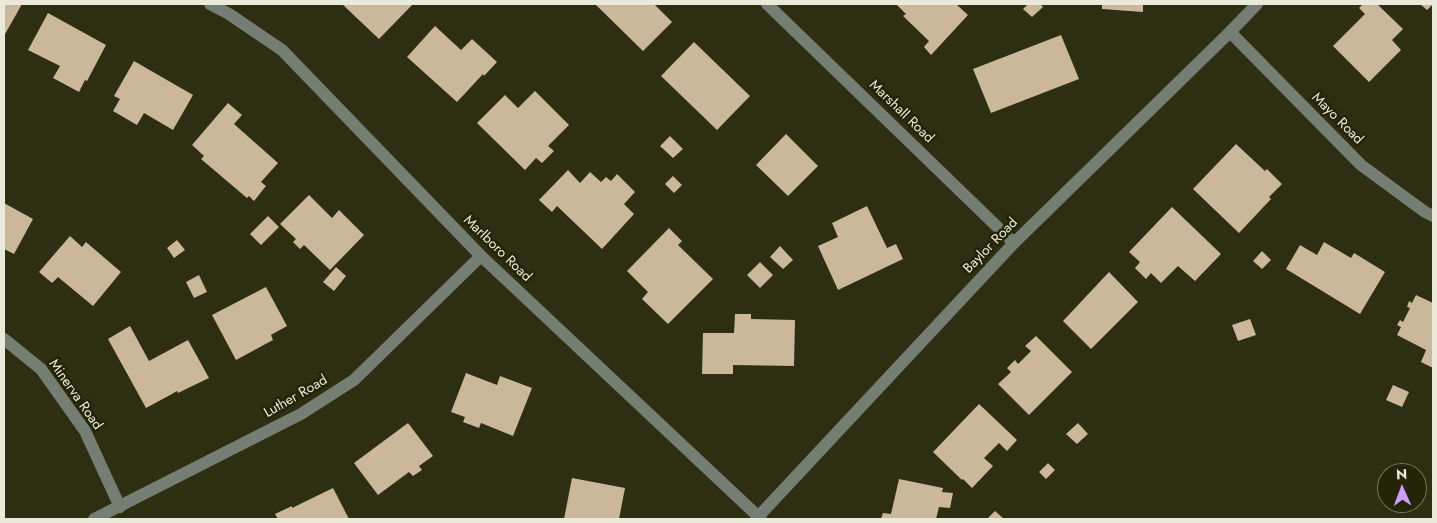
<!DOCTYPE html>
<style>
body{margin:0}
#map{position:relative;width:1437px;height:523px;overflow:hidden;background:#2e2e12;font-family:Jost,sans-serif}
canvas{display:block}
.frame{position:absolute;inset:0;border:5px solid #e9ead9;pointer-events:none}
.north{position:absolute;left:1377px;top:463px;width:50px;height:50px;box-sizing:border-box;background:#242408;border:1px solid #73735c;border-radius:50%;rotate:358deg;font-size:14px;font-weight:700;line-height:20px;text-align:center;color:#e9ead9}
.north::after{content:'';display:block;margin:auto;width:18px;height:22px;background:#d09dff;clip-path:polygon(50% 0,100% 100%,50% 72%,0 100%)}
</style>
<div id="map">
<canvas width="1437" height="523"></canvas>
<div class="frame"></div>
<div class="north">N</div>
</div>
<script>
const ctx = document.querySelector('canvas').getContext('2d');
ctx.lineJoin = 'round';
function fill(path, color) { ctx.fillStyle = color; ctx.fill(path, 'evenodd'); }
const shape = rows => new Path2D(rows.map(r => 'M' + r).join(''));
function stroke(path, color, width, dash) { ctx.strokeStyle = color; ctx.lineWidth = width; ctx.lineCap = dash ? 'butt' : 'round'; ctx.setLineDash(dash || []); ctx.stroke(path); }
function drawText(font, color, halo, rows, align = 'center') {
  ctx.font = font + ' Jost,sans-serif'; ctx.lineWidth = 5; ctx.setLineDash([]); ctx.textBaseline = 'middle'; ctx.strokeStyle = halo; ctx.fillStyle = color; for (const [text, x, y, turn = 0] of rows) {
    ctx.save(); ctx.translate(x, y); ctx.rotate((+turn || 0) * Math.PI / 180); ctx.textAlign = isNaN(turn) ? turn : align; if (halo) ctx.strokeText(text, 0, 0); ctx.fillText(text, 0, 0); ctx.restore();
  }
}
const building = shape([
 [4,4,22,4,4,36],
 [342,4,413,4,379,39],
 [597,4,654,4,672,22,643,51,596,5],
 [896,4,956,4,968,15,931,55,924,47,929,41,903,16,906,14],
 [1028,4,1040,4,1043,7,1032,17,1023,9],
 [1102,4,1143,4,1143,12,1102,9],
 [1363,4,1377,4,1403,29,1392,40,1401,50,1369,82,1333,46,1365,14,1359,8],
 [1420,4,1433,4,1427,10],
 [48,13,106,45,87,81,85,80,79,92,53,78,60,66,28,50],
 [435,26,461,50,472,39,497,62,484,76,483,74,457,102,407,57],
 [1061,35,1079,79,991,113,973,69],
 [694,42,750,96,717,130,661,76],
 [134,61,193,95,173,130,144,113,137,125,113,111,120,99,114,96],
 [535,91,569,125,548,146,554,151,542,163,536,158,525,170,477,123,505,95,518,108],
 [228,103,242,115,234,124,278,163,261,182,266,186,254,201,249,196,247,198,201,159,204,156,192,145],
 [786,134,818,166,788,196,756,165],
 [670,136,683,149,673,158,660,146],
 [1236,144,1265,171,1267,169,1282,184,1269,197,1271,199,1239,233,1193,189],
 [568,170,580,183,590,172,601,182,606,177,611,181,617,174,635,192,624,204,634,214,602,249,557,206,552,212,539,200],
 [673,176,682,185,674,193,665,184],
 [309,195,332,218,339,210,364,235,330,270,304,245,300,249,293,242,296,239,280,224],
 [4,203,33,219,14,254,4,249],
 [867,206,887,248,896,244,903,259,838,290,818,246,838,237,832,223],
 [1172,207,1221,254,1195,281,1178,266,1161,283,1151,273,1146,279,1135,268,1140,262,1129,252],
 [268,216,279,227,261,245,250,234],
 [669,228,682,241,678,245,713,279,668,324,642,299,648,292,627,271],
 [70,236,82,247,86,242,121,272,93,306,58,277,52,283,39,272],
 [177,240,185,250,174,258,167,248],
 [1324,242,1351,258,1354,253,1385,272,1360,314,1286,269,1300,245,1317,255],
 [780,246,793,260,783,269,770,257],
 [1262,251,1271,260,1262,269,1253,261],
 [760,262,773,275,760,288,747,275],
 [336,267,346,276,334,291,323,282],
 [1109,272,1138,302,1091,349,1063,321],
 [199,275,207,292,194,298,186,282],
 [266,287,287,326,271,335,273,340,236,360,212,315],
 [1416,295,1433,303,1433,368,1421,362,1426,350,1397,335,1401,327,1397,325,1400,320,1403,322,1410,308,1407,307,1409,301,1412,303],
 [735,314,751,314,751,319,795,320,794,366,733,365,733,374,702,374,703,333,734,333],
 [1250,319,1256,335,1238,341,1232,325],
 [130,326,149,361,188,340,209,378,178,393,177,391,172,394,146,408,108,339],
 [1036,336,1072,372,1029,415,998,384,1011,372,1007,368,1015,360,1018,364,1031,351,1025,346],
 [466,373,497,385,500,376,532,388,513,436,481,423,479,428,463,422,465,417,451,412],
 [1393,385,1409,392,1402,407,1386,400],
 [979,404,1017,440,1007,451,999,443,984,458,993,466,972,488,963,479,962,480,933,452],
 [408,423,433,456,419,466,422,470,413,476,409,472,378,495,354,463],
 [1078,423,1088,434,1077,444,1066,434],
 [1048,463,1055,470,1046,479,1039,472],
 [572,478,625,488,619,519,564,519],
 [899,479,943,488,942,492,953,493,950,508,939,507,936,519,881,519,883,513,891,514],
 [333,488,349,519,278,519,275,514,292,506,292,508],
 [995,511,1004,519,987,519]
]);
const minor = shape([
 [210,4,229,14,282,50,481,256,761,519],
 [767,4,1014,243],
 [1230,32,1361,165,1425,212,1433,216],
 [4,339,41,369,85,431,120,507],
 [94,519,301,414,354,380,481,256],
 [756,519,1014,243,1230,32,1257,4]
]);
const streetNames = [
 ["Marshall Road",901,112,44],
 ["Mayo Road",1337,119,45],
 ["Baylor Road",991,246,-46],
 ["Marlboro Road",497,249,44],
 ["Minerva Road",75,395,55],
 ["Luther Road",296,397,-30]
];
fill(building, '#cbb79a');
stroke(minor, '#747e72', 12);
drawText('14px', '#e9ead9', '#242408', streetNames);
</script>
